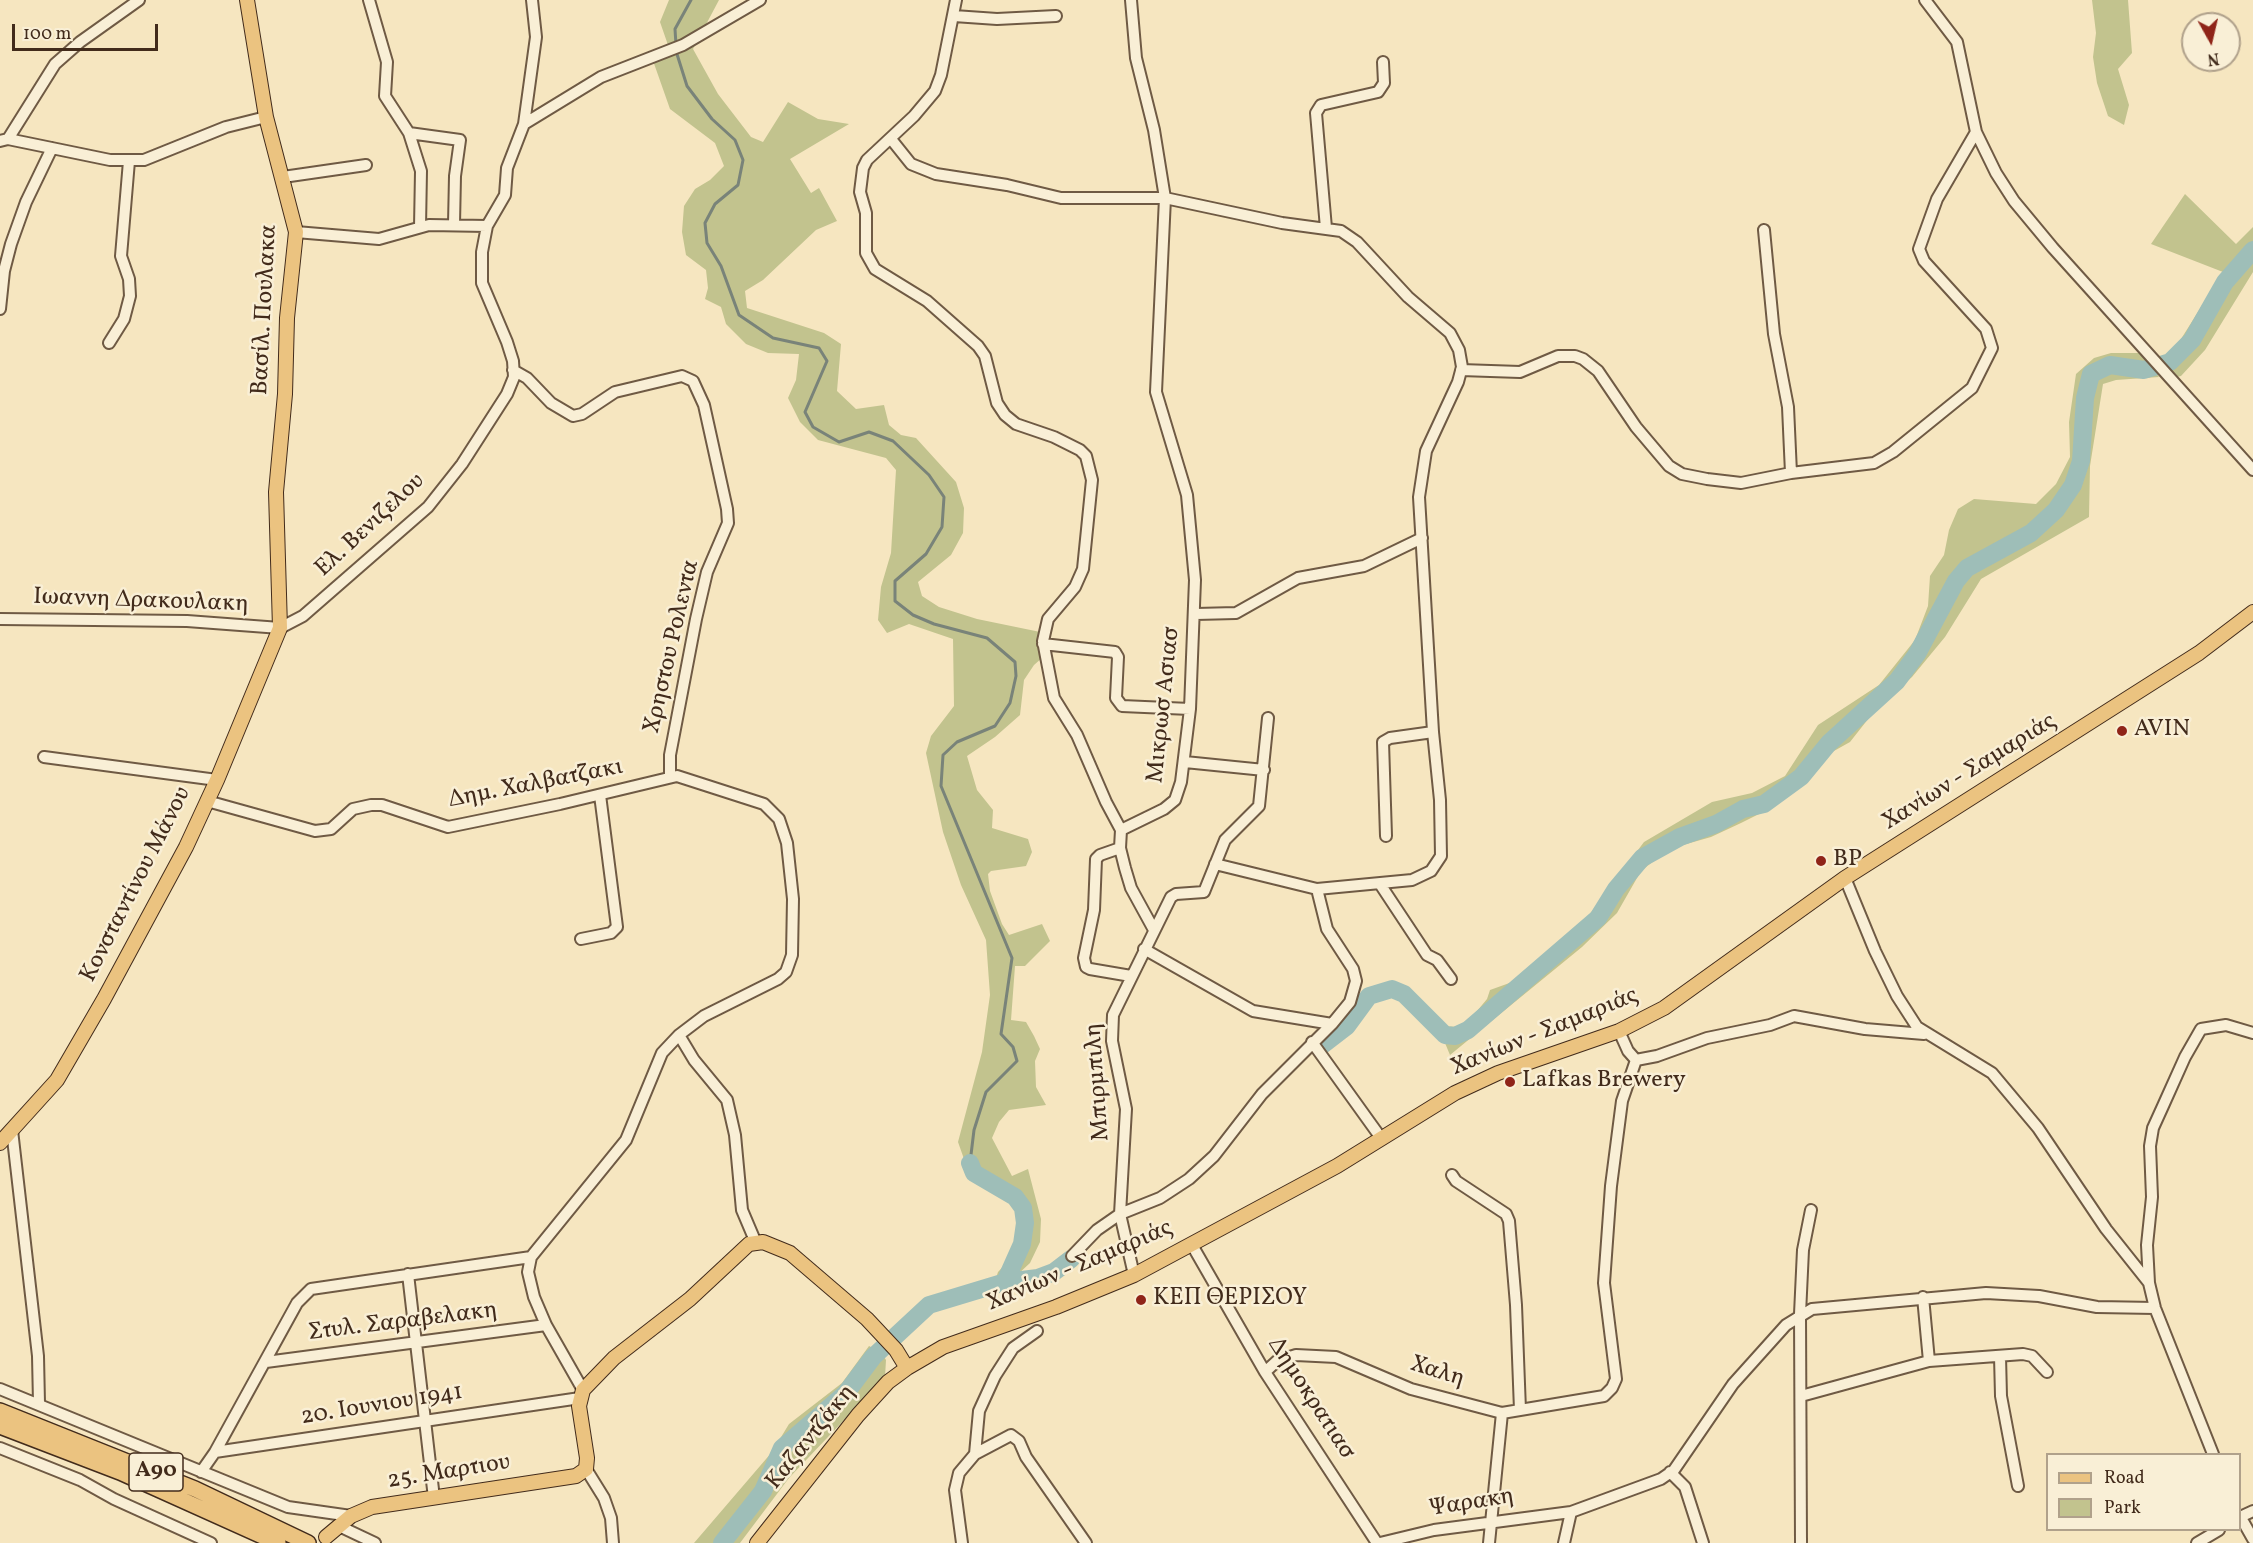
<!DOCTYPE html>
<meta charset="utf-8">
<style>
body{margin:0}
#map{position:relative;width:2253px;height:1543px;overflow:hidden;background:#f6e6c0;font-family:Vollkorn,serif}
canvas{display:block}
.legend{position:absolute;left:2046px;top:1453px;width:195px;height:78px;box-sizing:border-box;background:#f9efd6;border:2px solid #b0a18b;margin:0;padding:8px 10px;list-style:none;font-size:18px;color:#422b1b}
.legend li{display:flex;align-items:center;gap:12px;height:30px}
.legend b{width:30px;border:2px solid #b0a18b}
.north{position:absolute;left:2181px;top:12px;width:60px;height:60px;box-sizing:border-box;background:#f9efd6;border:2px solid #b0a18b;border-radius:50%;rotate:172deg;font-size:16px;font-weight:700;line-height:24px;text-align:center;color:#422b1b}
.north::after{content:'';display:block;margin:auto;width:21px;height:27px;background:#8f2418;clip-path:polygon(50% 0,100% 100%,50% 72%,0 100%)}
.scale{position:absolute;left:12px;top:24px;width:146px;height:27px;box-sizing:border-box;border:3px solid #422b1b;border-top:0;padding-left:8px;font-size:18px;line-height:21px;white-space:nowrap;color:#422b1b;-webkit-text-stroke:4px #f9efd6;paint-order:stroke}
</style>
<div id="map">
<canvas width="2253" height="1543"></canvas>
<ul class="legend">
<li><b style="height:8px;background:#ebc380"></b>Road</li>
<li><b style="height:16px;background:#c2c38e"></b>Park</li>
</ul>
<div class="north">N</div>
<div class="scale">100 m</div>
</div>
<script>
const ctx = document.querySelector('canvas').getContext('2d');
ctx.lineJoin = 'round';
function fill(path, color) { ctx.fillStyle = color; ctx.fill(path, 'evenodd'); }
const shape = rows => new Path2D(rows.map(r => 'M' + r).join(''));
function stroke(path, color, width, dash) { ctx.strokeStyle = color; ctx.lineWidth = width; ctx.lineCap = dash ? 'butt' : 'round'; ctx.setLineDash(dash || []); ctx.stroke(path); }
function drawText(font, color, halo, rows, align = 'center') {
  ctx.font = font + ' Vollkorn,serif'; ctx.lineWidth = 5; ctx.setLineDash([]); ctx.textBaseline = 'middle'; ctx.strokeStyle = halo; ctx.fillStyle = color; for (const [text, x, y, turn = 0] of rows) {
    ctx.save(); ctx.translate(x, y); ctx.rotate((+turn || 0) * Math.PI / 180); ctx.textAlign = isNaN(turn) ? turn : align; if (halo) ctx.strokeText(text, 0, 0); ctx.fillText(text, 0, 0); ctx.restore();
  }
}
const green = shape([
 [669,0,719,0,693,49,718,94,751,137,763,142,788,102,818,119,849,124,790,159,811,193,819,188,837,221,816,230,763,280,745,291,747,308,824,333,841,344,837,391,856,409,884,405,889,425,901,435,916,438,956,482,964,508,963,533,951,555,918,582,922,596,939,607,977,619,1050,634,1051,650,1034,665,1024,680,1020,715,995,737,967,756,977,790,993,810,992,828,1028,839,1032,852,1026,866,991,871,988,874,990,891,1002,924,1009,935,1042,924,1050,941,1025,966,1015,966,1011,1020,1026,1022,1034,1036,1040,1049,1035,1061,1036,1087,1046,1105,1009,1110,999,1122,992,1138,1012,1176,1028,1169,1041,1219,1040,1242,1030,1263,1016,1276,1011,1287,992,1290,998,1272,1010,1259,1016,1245,1020,1219,1013,1207,1004,1198,970,1176,958,1142,982,1052,990,995,986,940,961,885,943,832,926,753,931,736,954,706,953,639,909,624,887,633,878,620,881,587,891,553,896,470,886,458,818,440,800,422,788,398,796,380,799,354,768,353,746,344,726,324,721,307,705,299,708,288,706,270,686,255,682,232,684,206,695,189,710,180,724,166,715,143,670,109,651,55,668,45,660,22],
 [2092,0,2128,0,2132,53,2118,69,2129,105,2124,125,2108,116,2097,83,2093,57,2096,33],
 [2185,194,2236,244,2253,227,2253,272,2205,350,2181,376,2177,377,2162,358,2176,347,2223,272,2151,244],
 [2111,353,2142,353,2159,377,2116,380,2103,384,2090,466,2089,517,1981,579,1945,637,1912,677,1876,709,1850,742,1825,756,1806,782,1773,807,1741,823,1711,837,1669,849,1641,871,1617,913,1582,947,1450,1055,1445,1043,1420,1013,1428,1011,1443,1026,1458,1027,1472,1017,1487,999,1490,990,1515,981,1583,923,1644,842,1712,802,1752,793,1785,776,1818,725,1879,685,1915,640,1928,606,1930,576,1944,555,1949,530,1958,509,1974,499,2036,504,2056,484,2070,457,2069,422,2076,374,2094,358],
 [869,1346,881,1352,886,1360,885,1377,789,1478,740,1543,694,1543,772,1452,789,1424,842,1383]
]);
const stream = shape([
 [676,45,675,29,691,0],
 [676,51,687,86,712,119,735,140,743,160,738,185,715,204,705,223,707,243,721,266,739,315,773,338,819,348,827,361,805,412,813,427,839,442,869,432,893,441,929,475,944,497,942,527,926,554,895,581,895,601,913,615,934,624,987,638,1015,662,1016,676,1010,703,995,726,957,742,943,755,941,786,1012,958,1001,1034,1013,1047,1017,1061,986,1092,974,1130,970,1163]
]);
const river = shape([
 [1321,1046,1347,1026,1369,996,1392,989,1404,994,1445,1035,1455,1036,1468,1030,1598,918,1616,889,1642,858,1680,837,1716,824,1743,809,1764,804,1801,777,1829,743,1897,681,1917,654,1956,581,1967,568,2031,533,2056,510,2073,485,2081,461,2085,398,2091,374,2110,365,2144,370,2170,362,2192,340,2225,282,2253,250],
 [970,1163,974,1173,1015,1197,1023,1208,1025,1223,1022,1244,1005,1282],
 [722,1543,763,1491,782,1448,846,1393,873,1357,929,1305,1005,1282,1038,1278,1054,1272,1071,1259]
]);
const minor = shape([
 [369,0,387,62,385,96,409,133,421,171,420,227],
 [956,0,941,75,935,91,914,116,867,160,863,168,860,192,866,213,866,253,875,269,927,301,978,346,985,356,997,403,1005,415,1016,424,1054,437,1080,450,1086,456,1092,480,1083,569,1075,587,1048,619,1043,641,1054,698,1077,735,1106,802,1121,830],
 [1131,0,1136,58,1154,130,1165,198,1156,392,1187,495,1195,580,1190,709,1181,782,1175,800,1164,809,1121,830,1120,848,1125,868,1131,888,1154,930],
 [1925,0,1957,42,1976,132,1996,173,2014,201,2053,248,2253,470],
 [954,16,997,19,1056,16],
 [524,124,601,77,683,45,760,0],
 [409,133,460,140,455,176,454,224],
 [8,139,55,64,80,42,139,0],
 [891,139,911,164,936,174,1007,185,1061,198,1165,198,1282,223,1341,231,1357,242,1408,297,1450,333,1459,350,1462,367,1458,382,1426,451,1419,497,1433,732,1440,800,1441,856,1431,871,1412,880,1317,889,1215,864],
 [0,141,8,139,110,160,144,160,226,127,266,117],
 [283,177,366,165],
 [1326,228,1316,113,1321,105,1378,92,1384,83,1383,62],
 [1764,230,1774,334,1788,407,1791,473],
 [296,232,379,239,429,225,487,226],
 [0,309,4,271,11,244,26,202,52,148],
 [109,343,124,319,130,296,129,279,121,256,129,161],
 [513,370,527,378,551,403,573,416,582,414,615,392,682,376,693,381,704,405,727,509,728,523,707,572,696,619,670,755,670,776],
 [1461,370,1520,372,1558,356,1575,356,1583,359,1598,371,1636,427,1669,466,1682,474,1707,479,1741,483,1791,473,1874,463,1893,452,1972,388,1992,348,1986,329,1924,261,1919,249,1937,199,1976,132],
 [1196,614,1236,613,1298,578,1364,566,1422,538],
 [0,619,187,621,280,628,303,616,428,507,462,464,507,394,514,377,513,361,507,342,482,283,482,252,487,226,505,195,507,168,524,124,536,37,532,0],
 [1043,644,1115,652,1118,657,1116,698,1122,706,1190,709],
 [44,757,217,780],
 [1185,762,1264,770],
 [207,801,315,831,331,829,353,809,371,805,382,805,448,827,560,804,677,776,764,804,779,819,787,843,793,899,792,955,786,972,778,979,704,1016,679,1035,662,1053,626,1140,531,1257,528,1272,534,1297,546,1325,583,1390],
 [1386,836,1383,742,1390,738,1433,732],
 [1120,848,1100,855,1096,859,1094,910,1084,958,1086,967,1090,969,1131,976],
 [1845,878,1875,951,1897,996,1917,1027,1992,1073,2038,1128,2106,1229,2149,1283],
 [1380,884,1427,955,1437,960,1451,979],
 [581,939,611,933,617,927,600,795],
 [1144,949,1253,1011,1332,1024],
 [1619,1031,1628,1051,1636,1060,1657,1056,1707,1038,1770,1025,1794,1016,1865,1029,1924,1034],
 [679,1035,694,1060,727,1100,735,1135,742,1210,756,1243],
 [1312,1042,1381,1138],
 [12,1130,38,1356,39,1403],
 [1452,1175,1456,1181,1506,1214,1509,1221,1516,1305,1520,1410],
 [1192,1245,1265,1372,1377,1543],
 [1072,1256,1097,1230,1120,1214,1160,1198,1189,1179,1214,1156,1262,1094,1332,1024,1350,1002,1356,981,1353,969,1327,929,1317,889],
 [408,1274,434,1498],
 [1134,1275,1120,1214,1126,1109,1112,1041,1113,1015,1171,897,1176,894,1204,892,1225,840,1259,806,1268,718],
 [1923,1297,1929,1361],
 [2000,1356,2001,1396,2018,1486],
 [266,1362,546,1325],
 [1265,1372,1277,1361,1296,1355,1336,1357,1411,1389,1502,1413,1604,1396,1612,1388,1616,1379,1604,1283,1611,1186,1622,1101,1636,1060],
 [0,1389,288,1507,351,1516],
 [1801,1396,1929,1361,2023,1354,2032,1356,2047,1372],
 [0,1448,80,1480,114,1499,211,1543],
 [215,1452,297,1303,311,1289,531,1257],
 [975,1454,979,1411,995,1376,1013,1348,1037,1331],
 [2213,1454,2155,1308,2149,1283,2147,1245,2152,1197,2150,1146,2153,1128,2163,1106,2185,1057,2201,1029,2226,1025,2253,1033],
 [586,1469,604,1498,611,1518,613,1543],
 [201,1472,215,1452,580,1398],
 [1670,1472,1685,1487,1703,1543],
 [2240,1516,2253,1539],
 [2240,1517,2253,1511],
 [339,1526,375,1543],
 [962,1543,955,1490,959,1473,975,1454,1011,1435,1019,1441,1026,1457,1086,1543],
 [1380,1543,1434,1530,1571,1512,1661,1479,1674,1470,1733,1384,1786,1325,1812,1309,1986,1293,2039,1296,2097,1307,2155,1308],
 [1489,1543,1502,1413],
 [1564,1543,1571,1512],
 [1801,1543,1800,1314,1803,1250,1811,1210],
 [2197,1543,2219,1530]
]);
const major = shape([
 [0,1143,57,1080,104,999,186,847,217,780,280,628,276,492,285,394,287,318,296,232,266,117,247,0],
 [326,1537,351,1516,372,1507,576,1476,586,1469,587,1458,579,1406,583,1390,614,1358,690,1299,749,1244,763,1242,790,1253,867,1319,896,1350,907,1368],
 [757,1543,858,1415,888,1382,907,1368,943,1347,1056,1307,1134,1275,1337,1166,1455,1093,1498,1073,1619,1031,1664,1008,1845,878,2199,653,2253,612]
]);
const highway = shape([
 [0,1411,195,1489,308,1543],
 [0,1426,120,1472,278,1543]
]);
const markers = [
 [2122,731,6,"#8f2418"],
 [1821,861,6,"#8f2418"],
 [1510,1082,6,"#8f2418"],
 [1141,1300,6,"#8f2418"]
];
const shields = [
 [156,1472,54]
];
const shieldNames = [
 ["Α90",156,1472]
];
const streetNames = [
 ["Βασίλ. Πουλακα",266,310,-87],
 ["Ελ. Βενιζελου",371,526,-43],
 ["Ιωαννη Δρακουλακη",141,602,2],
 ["Χρηστου Ρολεντα",673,647,-77],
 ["Μικρωσ Ασιασ",1165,705,-84],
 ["Χανίων - Σαμαριάς",1970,773,-32],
 ["Δημ. Χαλβατζακι",536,785,-11],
 ["Κονσταντίνου Μάνου",137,885,-63],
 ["Χανίων - Σαμαριάς",1545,1033,-22],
 ["Μπιρμπιλη",1099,1082,-94],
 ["Χανίων - Σαμαριάς",1080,1267,-23],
 ["Στυλ. Σαραβελακη",403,1323,-7],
 ["Χαλη",1437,1373,17],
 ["Δημοκρατιασ",1310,1399,57],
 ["20. Ιουνιου 1941",382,1406,-9],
 ["Καζαντζάκη",812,1438,-51],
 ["25. Μαρτιου",449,1473,-9],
 ["Ψαρακη",1472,1504,-9]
];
const poiNames = [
 ["AVIN",2134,731],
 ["BP",1833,861],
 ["Lafkas Brewery",1522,1082],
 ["ΚΕΠ ΘΕΡΙΣΟΥ",1153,1300]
];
fill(green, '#c2c38e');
stroke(stream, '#798379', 3);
stroke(river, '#9ebeb8', 18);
stroke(minor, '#6f5a44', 14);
stroke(major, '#422b1b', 16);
stroke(highway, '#422b1b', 18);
stroke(minor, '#f9efd6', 10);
stroke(major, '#ebc380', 14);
stroke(highway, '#ebc380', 15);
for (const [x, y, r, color] of markers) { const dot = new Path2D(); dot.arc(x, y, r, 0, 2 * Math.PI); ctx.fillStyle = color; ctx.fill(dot); stroke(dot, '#f9efd6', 2); }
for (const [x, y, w] of shields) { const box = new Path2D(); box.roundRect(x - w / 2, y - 19, w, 38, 4.5); ctx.fillStyle = '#f9efd6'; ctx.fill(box); stroke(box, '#422b1b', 1.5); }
drawText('bold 22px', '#422b1b', null, shieldNames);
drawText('24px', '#422b1b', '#f9efd6', streetNames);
drawText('24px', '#422b1b', '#f9efd6', poiNames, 'left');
</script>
